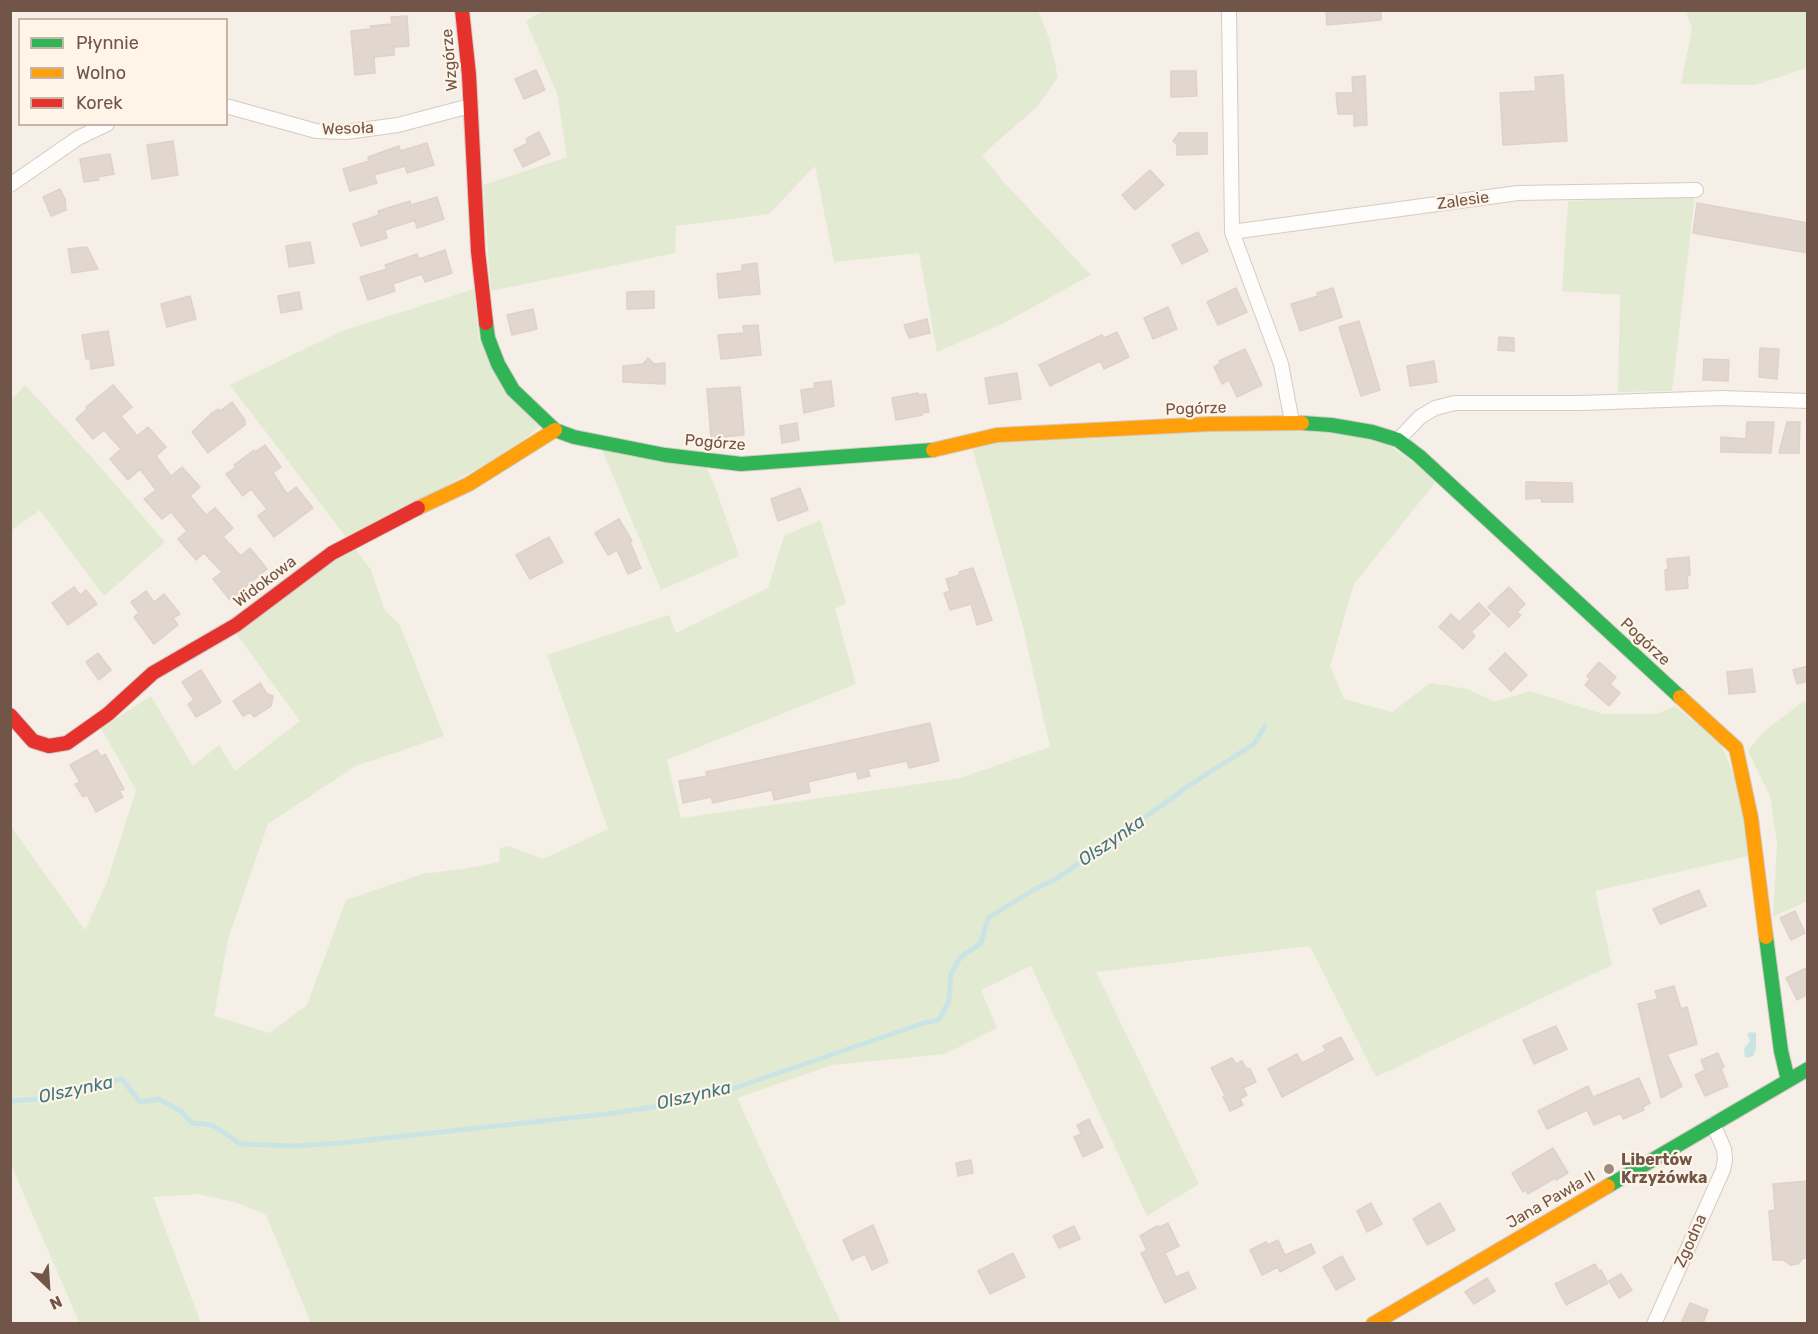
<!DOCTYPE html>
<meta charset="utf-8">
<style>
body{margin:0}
#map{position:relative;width:1818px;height:1334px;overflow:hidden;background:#f5efe7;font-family:Rubik,sans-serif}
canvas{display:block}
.frame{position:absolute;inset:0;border:12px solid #715549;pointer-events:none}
.legend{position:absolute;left:18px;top:18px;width:210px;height:108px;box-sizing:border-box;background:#fef4e7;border:2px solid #c6b4a8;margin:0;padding:8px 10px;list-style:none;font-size:18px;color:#715549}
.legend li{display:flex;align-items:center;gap:12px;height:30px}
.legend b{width:30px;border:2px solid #c6b4a8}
.north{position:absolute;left:18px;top:1256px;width:60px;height:60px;-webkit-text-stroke:4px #fef4e7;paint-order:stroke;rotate:155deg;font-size:16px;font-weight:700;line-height:24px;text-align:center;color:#715549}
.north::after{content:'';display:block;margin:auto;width:21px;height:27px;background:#715549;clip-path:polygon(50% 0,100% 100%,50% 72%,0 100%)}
</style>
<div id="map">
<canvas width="1818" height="1334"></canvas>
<div class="frame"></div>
<ul class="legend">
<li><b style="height:8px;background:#30b455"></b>Płynnie</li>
<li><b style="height:8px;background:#ff9f0a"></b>Wolno</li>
<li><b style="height:8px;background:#e5322d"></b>Korek</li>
</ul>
<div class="north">N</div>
</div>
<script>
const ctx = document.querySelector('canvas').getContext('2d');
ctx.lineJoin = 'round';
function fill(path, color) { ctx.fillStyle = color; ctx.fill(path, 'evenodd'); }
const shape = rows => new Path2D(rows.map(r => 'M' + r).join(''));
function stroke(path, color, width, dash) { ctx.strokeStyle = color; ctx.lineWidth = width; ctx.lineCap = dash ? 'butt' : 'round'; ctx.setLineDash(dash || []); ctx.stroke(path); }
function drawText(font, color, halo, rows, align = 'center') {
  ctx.font = font + ' Rubik,sans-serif'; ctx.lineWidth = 4.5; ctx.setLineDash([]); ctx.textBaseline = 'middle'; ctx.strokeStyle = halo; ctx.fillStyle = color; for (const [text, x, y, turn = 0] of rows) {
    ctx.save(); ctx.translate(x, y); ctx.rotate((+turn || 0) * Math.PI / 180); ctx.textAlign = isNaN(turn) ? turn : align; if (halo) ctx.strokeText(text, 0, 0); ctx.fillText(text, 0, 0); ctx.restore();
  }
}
const green = shape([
 [542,11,1038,11,1049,38,1058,77,1038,106,982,155,1002,180,1091,275,1004,323,937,352,919,253,834,262,815,166,769,214,676,226,675,253,491,291,483,185,567,157,557,93,526,21],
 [1686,11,1807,11,1807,68,1755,85,1681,84,1692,29],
 [1695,195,1672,391,1618,392,1620,295,1562,291,1568,201],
 [474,289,479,339,540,426,515,448,348,540,230,385,342,331],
 [25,385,96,462,165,542,104,596,40,510,11,531,11,400],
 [1275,428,1344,433,1387,444,1438,479,1354,584,1330,666,1344,699,1392,712,1430,683,1468,689,1495,702,1530,691,1603,714,1657,714,1675,706,1720,742,1743,796,1748,856,1595,891,1612,965,1376,1077,1310,946,1096,972,1199,1184,1147,1216,1031,966,981,990,997,1028,945,1054,832,1065,737,1098,841,1323,311,1323,266,1215,238,1203,198,1194,153,1197,201,1323,80,1324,11,1165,10,825,85,930,107,882,136,790,101,728,151,696,193,766,219,745,235,771,300,721,235,632,354,547,371,570,385,611,400,625,444,736,356,766,268,824,228,939,214,1016,270,1033,307,1005,346,900,422,874,463,869,499,862,500,848,509,846,543,859,608,829,547,655,669,615,676,633,768,588,784,536,820,520,846,603,835,609,856,684,667,760,681,818,960,778,1050,747,1023,627,973,450,998,441],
 [600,445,705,465,715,486,739,556,661,590],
 [1804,701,1808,708,1807,901,1773,917,1777,843,1770,796,1748,751,1763,732]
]);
const water = shape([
 [1751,1032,1756,1033,1756,1047,1754,1055,1749,1058,1745,1057,1744,1049,1750,1041,1747,1034]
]);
const stream = shape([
 [10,1101,54,1098,73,1094,81,1089,122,1079,140,1102,159,1099,182,1112,192,1123,212,1125,241,1144,294,1146,341,1143,615,1113,683,1102,723,1092,924,1023,939,1020,949,1001,951,974,960,958,981,943,988,918,1033,890,1056,879,1164,804,1188,786,1254,744,1265,726]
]);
const building = shape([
 [1326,10,1381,10,1381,20,1327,25,1326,10],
 [407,16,409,46,394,47,394,55,374,57,375,73,355,75,351,31,371,29,370,26,392,24,391,17,407,16],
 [536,70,545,90,524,99,515,79,536,70],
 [1171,71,1196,71,1197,96,1171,97,1171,71],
 [1563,75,1567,141,1503,145,1500,93,1536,91,1535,77,1563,75],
 [1365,76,1367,125,1354,126,1354,114,1338,114,1336,93,1353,93,1352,77,1365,76],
 [539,132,550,154,523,167,514,150,528,143,526,139,539,132],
 [1179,133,1207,133,1207,154,1177,155,1177,145,1173,141,1179,133],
 [173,141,178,175,152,179,147,145,173,141],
 [427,143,434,165,407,173,405,166,374,175,377,183,350,191,343,169,369,161,368,157,399,146,400,151,427,143],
 [110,154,114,174,98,177,99,180,84,182,80,159,110,154],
 [1150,170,1164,185,1135,210,1122,195,1150,170],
 [60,189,65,199,66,210,51,216,43,197,60,189],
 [437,197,444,219,417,228,415,220,385,230,387,238,361,246,353,224,379,215,378,211,410,201,411,205,437,197],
 [1697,203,1808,223,1808,253,1693,233,1697,203],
 [1198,232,1208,251,1182,264,1172,245,1198,232],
 [310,242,314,263,289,267,286,246,310,242],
 [87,247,98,269,72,273,68,249,87,247],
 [445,250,452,273,425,282,422,274,393,284,395,291,368,300,360,277,387,269,385,265,417,254,419,259,445,250],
 [757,263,760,294,719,298,717,274,742,271,742,265,757,263],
 [1236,288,1247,312,1218,325,1207,302,1236,288],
 [1333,288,1342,317,1300,331,1291,304,1318,296,1317,293,1333,288],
 [654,291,654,308,627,309,627,292,654,291],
 [299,292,302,309,281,313,278,296,299,292],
 [190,296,196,319,167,327,161,304,190,296],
 [1168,307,1177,329,1153,339,1144,318,1168,307],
 [533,309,537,329,512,335,507,315,533,309],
 [927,319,930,333,909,338,904,325,927,319],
 [1359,321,1380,390,1361,396,1339,327,1359,321],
 [758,325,761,355,721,359,718,335,744,333,743,326,758,325],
 [108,331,114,365,91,369,90,358,86,359,82,335,108,331],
 [1117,332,1129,357,1104,369,1100,361,1050,386,1039,365,1102,335,1104,338,1117,332],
 [1499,337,1514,338,1514,351,1498,350,1499,337],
 [1760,348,1779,349,1777,379,1759,377,1760,348],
 [1245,349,1262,385,1237,397,1229,380,1222,384,1214,367,1220,364,1219,361,1245,349],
 [648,358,654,364,665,363,665,384,623,382,623,366,643,364,648,358],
 [1704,359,1729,360,1728,381,1703,380,1704,359],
 [1434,361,1437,382,1410,386,1407,366,1434,361],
 [1017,373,1021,399,989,404,985,378,1017,373],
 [831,381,834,406,804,413,801,390,815,388,814,383,831,381],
 [113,385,132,407,121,416,137,436,148,427,166,447,156,456,171,476,182,467,200,487,190,496,206,515,215,508,233,528,223,537,241,556,250,548,267,569,230,600,213,579,222,572,204,553,196,560,178,539,187,531,171,512,162,519,144,499,156,490,140,469,128,480,110,459,121,449,104,430,93,439,76,419,87,409,86,407,113,385],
 [740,387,744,435,711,438,707,389,740,387],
 [918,393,918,395,926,394,929,412,922,413,922,415,896,420,892,398,918,393],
 [232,402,245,420,245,425,208,453,192,432,212,413,218,409,220,411,232,402],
 [1747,422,1774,422,1771,453,1721,452,1721,437,1746,439,1747,422],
 [1787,422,1800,422,1799,453,1779,453,1787,422],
 [797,423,799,440,782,443,780,426,797,423],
 [265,445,281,467,273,473,287,494,296,487,313,508,274,537,258,516,267,509,251,489,243,496,226,474,236,467,234,465,254,450,255,452,265,445],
 [1526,482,1572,483,1573,502,1542,502,1541,498,1526,499,1526,482],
 [800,488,808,510,778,521,771,499,800,488],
 [619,519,632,541,630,542,641,568,628,574,617,550,608,555,595,533,619,519],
 [549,537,563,562,530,579,516,555,549,537],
 [1689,557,1690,575,1687,576,1688,588,1666,590,1665,570,1668,569,1667,559,1689,557],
 [973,568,992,620,977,625,971,604,950,610,944,593,950,591,946,579,960,575,959,572,973,568],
 [74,587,80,595,86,590,97,604,68,625,52,603,74,587],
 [1509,587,1525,604,1517,612,1521,615,1509,627,1488,607,1509,587],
 [146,591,154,602,164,594,180,614,173,618,178,625,154,644,134,617,139,613,131,602,146,591],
 [1479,603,1490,614,1471,632,1475,636,1463,649,1439,627,1451,614,1459,622,1479,603],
 [98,653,111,670,99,680,86,662,98,653],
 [1505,653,1527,675,1511,691,1489,669,1505,653],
 [1599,662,1616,677,1610,684,1620,693,1609,706,1585,685,1590,679,1587,676,1599,662],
 [1808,666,1808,681,1797,684,1793,670,1808,666],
 [1752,669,1755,692,1729,694,1727,672,1752,669],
 [201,670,221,702,196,717,188,704,194,700,182,682,201,670],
 [260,683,267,694,273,696,271,706,254,717,250,712,243,716,233,701,260,683],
 [930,723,939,761,909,768,907,761,868,769,870,776,858,779,856,771,808,782,810,792,774,800,772,790,713,803,711,797,683,803,679,781,707,776,706,772,930,723],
 [97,750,101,757,105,754,124,789,119,791,123,797,96,812,87,795,83,797,75,784,80,782,70,765,97,750],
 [1699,890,1706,906,1660,924,1653,909,1699,890],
 [1795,911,1805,933,1791,940,1780,918,1795,911],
 [1808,967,1808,994,1797,1000,1786,978,1808,967],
 [1674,986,1681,1009,1687,1007,1697,1044,1667,1054,1682,1086,1661,1098,1638,1004,1658,999,1655,991,1674,986],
 [1556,1026,1567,1049,1534,1064,1523,1040,1556,1026],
 [1341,1037,1353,1059,1282,1097,1268,1069,1297,1054,1302,1063,1326,1051,1323,1046,1341,1037],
 [1718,1053,1724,1067,1721,1069,1728,1086,1705,1096,1695,1075,1705,1070,1701,1060,1718,1053],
 [1232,1058,1236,1064,1242,1061,1246,1068,1250,1069,1256,1082,1243,1088,1247,1095,1240,1099,1243,1105,1230,1111,1223,1097,1225,1095,1211,1068,1232,1058],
 [1639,1078,1650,1103,1643,1107,1644,1110,1623,1119,1621,1113,1594,1125,1587,1110,1547,1129,1538,1111,1588,1086,1593,1097,1639,1078],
 [1089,1119,1103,1147,1083,1157,1074,1137,1081,1134,1077,1125,1089,1119],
 [1553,1148,1568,1173,1556,1180,1555,1178,1528,1194,1526,1190,1523,1192,1512,1173,1553,1148],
 [971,1160,973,1173,958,1176,956,1163,971,1160],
 [1808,1181,1808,1258,1803,1258,1798,1264,1790,1265,1784,1260,1773,1260,1769,1211,1775,1210,1773,1184,1808,1181],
 [1371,1203,1382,1224,1367,1232,1357,1211,1371,1203],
 [1440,1203,1455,1230,1427,1245,1413,1219,1440,1203],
 [1168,1223,1179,1246,1165,1253,1176,1277,1188,1272,1196,1288,1165,1303,1141,1253,1147,1250,1140,1236,1157,1226,1160,1227,1168,1223],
 [873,1225,888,1262,872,1270,865,1254,852,1260,843,1240,873,1225],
 [1074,1226,1080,1239,1059,1248,1053,1236,1074,1226],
 [1278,1240,1285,1255,1311,1244,1315,1253,1280,1272,1278,1267,1262,1275,1250,1250,1266,1242,1268,1245,1278,1240],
 [1013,1253,1025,1277,990,1294,978,1271,1013,1253],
 [1342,1256,1355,1279,1336,1290,1323,1267,1342,1256],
 [1595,1264,1599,1271,1601,1270,1608,1283,1566,1305,1555,1284,1595,1264],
 [1621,1274,1632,1290,1619,1298,1609,1281,1621,1274],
 [1487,1278,1495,1291,1474,1304,1465,1292,1487,1278],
 [1690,1303,1708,1310,1703,1323,1681,1323,1690,1303]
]);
const street = shape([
 [1229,10,1232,232,1281,364,1292,422],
 [226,106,316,131,346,132,398,125,470,106],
 [10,185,78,138,107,124],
 [1232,232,1518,193,1696,190],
 [1398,440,1420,417,1435,408,1455,403,1582,403,1722,398,1808,401],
 [1654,1324,1723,1170,1725,1159,1724,1149,1713,1124]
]);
const fast = shape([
 [486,323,488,338,498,364,513,390,555,430,574,437,665,455,741,464,933,450],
 [1302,423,1331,425,1372,432,1398,440,1419,456,1680,697],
 [1766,937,1781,1051,1788,1080],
 [1608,1186,1808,1069]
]);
const slow = shape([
 [933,450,997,435,1210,424,1302,423],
 [418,508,469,484,555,430],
 [1680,697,1736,748,1751,818,1766,937],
 [1373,1324,1608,1186]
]);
const jam = shape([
 [462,10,469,75,478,251,486,323],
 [10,715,33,741,49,746,67,743,108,714,153,673,236,625,332,553,418,508]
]);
const markers = [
 [1609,1169,6,"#9f8b80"]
];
const streetNames = [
 ["Wzgórze",450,60,-95],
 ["Wesoła",348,129,-2],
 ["Zalesie",1463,201,-8],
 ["Pogórze",1196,409,-2],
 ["Pogórze",715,443,5],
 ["Widokowa",265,582,-37],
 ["Pogórze",1645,642,43],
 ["Jana Pawła II",1551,1200,-30],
 ["Zgodna",1691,1241,-66]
];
const poiNames = [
 ["Libertów",1621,1160],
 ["Krzyżówka",1621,1178]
];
const waterNames = [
 ["Olszynka",1112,841,-34],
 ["Olszynka",76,1090,-12],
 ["Olszynka",694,1096,-13]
];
fill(green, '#e2ebd2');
fill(water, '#cae4e5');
stroke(stream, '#cae4e5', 5);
fill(building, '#e1d7cf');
stroke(building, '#ded2ca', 1.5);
stroke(street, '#d4cbc5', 16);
stroke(fast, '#d4cac4', 16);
stroke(slow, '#d4cac4', 16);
stroke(jam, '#d4cac4', 16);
stroke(street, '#fefdfb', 14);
stroke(fast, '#30b455', 14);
stroke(slow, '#ff9f0a', 14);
stroke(jam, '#e5322d', 14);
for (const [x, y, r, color] of markers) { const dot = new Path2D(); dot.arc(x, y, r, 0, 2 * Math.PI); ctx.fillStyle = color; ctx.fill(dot); stroke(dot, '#fef4e7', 2); }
drawText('16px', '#715549', '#fef4e7', streetNames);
drawText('bold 16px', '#715549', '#fef4e7', poiNames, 'left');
drawText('italic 18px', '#41777e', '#fef4e7', waterNames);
</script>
